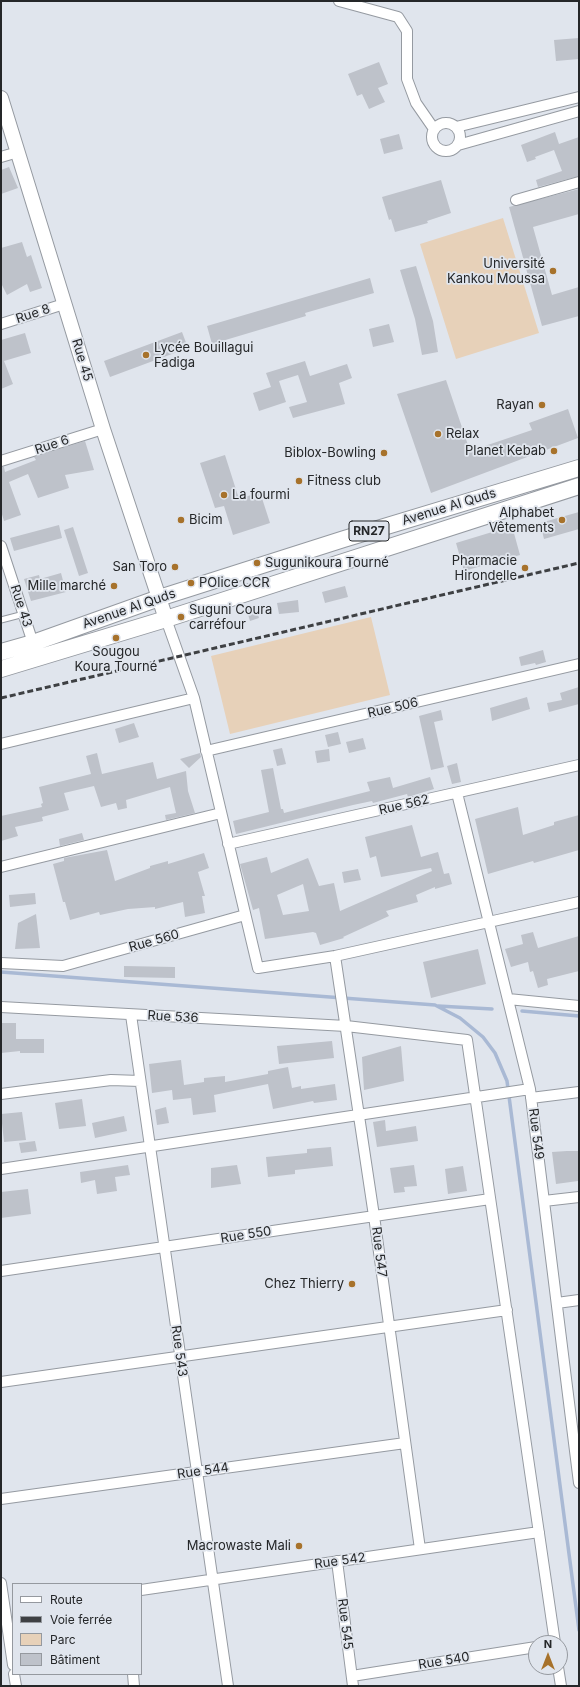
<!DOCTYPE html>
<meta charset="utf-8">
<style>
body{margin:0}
#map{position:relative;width:580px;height:1687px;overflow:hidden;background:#e0e5ed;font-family:Inter,sans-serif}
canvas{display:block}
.frame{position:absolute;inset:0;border:2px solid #252729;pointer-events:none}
.legend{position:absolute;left:12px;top:1583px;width:130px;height:92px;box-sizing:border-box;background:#e0e5ed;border:1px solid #95999f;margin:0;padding:5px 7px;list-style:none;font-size:12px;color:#252729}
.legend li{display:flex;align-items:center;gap:8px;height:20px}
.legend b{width:20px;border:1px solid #95999f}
.north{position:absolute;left:528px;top:1635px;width:40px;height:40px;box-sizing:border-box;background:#e0e5ed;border:1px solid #95999f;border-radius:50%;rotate:0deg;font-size:11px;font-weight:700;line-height:16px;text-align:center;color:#252729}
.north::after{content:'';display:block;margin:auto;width:14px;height:18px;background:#a7722b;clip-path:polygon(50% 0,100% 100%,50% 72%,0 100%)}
</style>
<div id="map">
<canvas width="580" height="1687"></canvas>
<div class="frame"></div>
<ul class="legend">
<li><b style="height:5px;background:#fff"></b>Route</li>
<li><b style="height:5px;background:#3e4043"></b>Voie ferrée</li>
<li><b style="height:11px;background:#e7d1b9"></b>Parc</li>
<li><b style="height:11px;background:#bec2ca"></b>Bâtiment</li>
</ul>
<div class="north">N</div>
</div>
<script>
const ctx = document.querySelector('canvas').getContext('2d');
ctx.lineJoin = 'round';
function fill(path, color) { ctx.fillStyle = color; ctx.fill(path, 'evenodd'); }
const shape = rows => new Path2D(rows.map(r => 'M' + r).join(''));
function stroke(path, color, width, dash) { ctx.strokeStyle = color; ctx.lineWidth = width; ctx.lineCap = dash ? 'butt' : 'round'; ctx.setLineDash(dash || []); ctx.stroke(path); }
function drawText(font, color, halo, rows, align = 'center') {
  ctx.font = font + ' Inter,sans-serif'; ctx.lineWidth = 3.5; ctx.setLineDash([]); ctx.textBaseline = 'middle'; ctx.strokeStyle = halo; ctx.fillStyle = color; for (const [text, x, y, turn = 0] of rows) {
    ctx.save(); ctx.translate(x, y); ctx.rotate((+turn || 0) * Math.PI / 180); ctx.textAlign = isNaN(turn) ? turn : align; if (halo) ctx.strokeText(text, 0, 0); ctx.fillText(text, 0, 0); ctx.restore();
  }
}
const green = shape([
 [503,218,539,333,456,359,420,244],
 [371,617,390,695,230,734,211,656]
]);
const stream = shape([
 [1,972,435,1005,460,1018,483,1037,495,1053,507,1081,579,1630],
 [438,1006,492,1009],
 [522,1011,579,1016]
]);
const building = shape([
 [579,38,579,59,556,61,554,40],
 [379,62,388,84,378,88,385,102,369,109,362,94,357,96,348,74],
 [555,132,559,144,579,137,579,176,538,187,536,180,562,171,554,150,535,157,536,159,527,162,521,145],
 [399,134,403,149,384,154,380,139],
 [9,167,18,188,1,194,1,170],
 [441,180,451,213,427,221,428,223,395,232,391,219,389,220,382,197],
 [579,189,579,214,533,227,552,295,579,287,579,316,542,326,509,207],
 [22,242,27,257,31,255,42,288,30,292,27,284,7,295,1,283,1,248],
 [416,266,433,321,438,352,422,355,415,319,400,270],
 [370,278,374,293,305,313,306,316,212,344,207,326],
 [389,324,394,342,373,347,369,329],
 [182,332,188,348,110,377,104,361],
 [25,333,31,353,4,361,13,384,1,389,1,340],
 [305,361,310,376,347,364,352,378,339,383,345,404,293,418,289,407,307,402,298,375,279,381,286,402,259,411,253,393,271,387,266,373],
 [446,380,470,451,532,430,529,423,568,409,578,438,431,493,397,394],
 [85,441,94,470,65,475,69,488,38,498,28,474,9,482,21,515,4,521,1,511,1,467,4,467,5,472,36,460,34,457],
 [225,455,239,499,260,492,270,523,233,535,224,506,215,508,200,463],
 [579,512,579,529,544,539,540,523],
 [59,525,62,538,14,551,10,538],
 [512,526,520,555,464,571,456,543],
 [73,527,88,573,79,576,64,530],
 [61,573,66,592,31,601,24,579,39,575,40,579],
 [345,586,348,597,325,603,322,592],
 [298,600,299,612,279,614,277,603],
 [255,605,259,618,250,621,246,608],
 [543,650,546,662,536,665,535,663,521,666,519,657],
 [579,687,579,704,549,712,547,703,562,700,560,693],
 [527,697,530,709,492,721,490,708],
 [441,710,443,720,434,722,444,767,431,770,419,716],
 [134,723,139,737,119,743,115,729],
 [338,732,341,744,328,747,325,735],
 [363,738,366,749,349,753,346,742],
 [282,748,286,764,277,766,273,750],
 [329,749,330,761,317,763,315,751],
 [97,753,102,774,153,762,157,779,186,771,188,791,195,813,166,820,165,815,176,813,170,787,126,800,127,808,118,810,116,803,101,807,94,786,64,793,69,810,42,817,43,821,15,827,18,836,1,841,1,816,42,807,41,804,43,803,39,787,91,774,86,756],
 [200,753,201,757,189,768,180,759],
 [457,763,461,782,452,784,447,766],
 [273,768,281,809,283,809,284,813,370,791,367,782,390,777,393,788,430,777,434,789,408,797,407,794,373,803,372,801,353,805,236,834,233,821,269,812,261,770],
 [518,807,523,835,554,825,554,822,579,815,579,850,534,863,533,861,488,874,475,819],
 [412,825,421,857,438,852,444,874,449,873,452,884,435,889,435,887,416,895,418,902,386,911,389,916,343,937,344,938,320,945,316,933,313,932,265,939,259,908,253,910,240,864,267,857,271,873,308,858,319,886,334,883,340,911,432,871,431,868,381,877,376,856,370,858,365,837],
 [303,884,309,911,283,915,277,895],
 [82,833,84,840,60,846,59,839],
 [107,850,115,881,150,868,150,866,168,861,168,864,204,853,209,868,198,872,205,896,202,896,205,913,185,917,183,902,155,909,155,907,128,909,100,915,99,912,70,920,65,902,63,902,53,864,64,861,64,858],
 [358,869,361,880,344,883,342,872],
 [35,893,36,904,10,907,9,895],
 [36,914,40,948,15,949,18,923],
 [533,932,538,948,579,936,579,971,547,979,548,985,538,988,533,971,530,972,528,962,511,967,505,949,523,944,521,935],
 [478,949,486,984,431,998,423,962],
 [124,966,175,967,175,978,124,977],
 [1,1023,16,1023,16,1039,44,1039,44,1053,20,1053,20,1051,1,1053],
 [332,1041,334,1058,279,1064,277,1046],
 [401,1046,404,1081,364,1090,362,1057],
 [181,1060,184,1085,204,1082,204,1078,225,1076,225,1082,268,1074,268,1071,288,1067,292,1088,301,1086,301,1089,335,1084,337,1100,314,1103,313,1101,273,1109,268,1084,214,1095,216,1112,193,1115,191,1098,173,1100,172,1090,152,1093,149,1064],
 [82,1099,86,1126,59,1129,55,1103],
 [166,1107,169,1123,157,1125,155,1110],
 [22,1112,26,1140,4,1142,1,1114],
 [124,1116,127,1131,95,1138,92,1123],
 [385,1120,386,1131,416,1126,418,1141,377,1147,373,1122],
 [35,1141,37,1151,21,1153,19,1143],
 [331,1147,333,1166,295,1170,295,1174,268,1177,266,1157,307,1153,307,1149],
 [567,1151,579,1151,578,1181,556,1184,552,1152],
 [128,1165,130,1175,115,1177,117,1191,97,1194,95,1180,81,1183,80,1172],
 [237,1165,241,1184,211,1188,211,1168],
 [414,1165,417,1186,404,1187,405,1192,394,1193,390,1168],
 [463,1166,467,1191,448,1194,445,1169],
 [28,1189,31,1214,1,1218,1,1192]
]);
const lane = shape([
 [1,620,24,614]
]);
const street = shape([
 [339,1,398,17,407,31,407,79,416,103,434,129],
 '432 137a14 14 0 1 1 28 0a14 14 0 1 1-28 0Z',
 [456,127,579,97],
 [458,145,579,111],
 [1,157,18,152],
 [516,200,579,182],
 [1,324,64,304],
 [1,461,103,429],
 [1,546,33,643],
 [166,619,194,698,258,968,335,956,579,902],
 [1,744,194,698],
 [206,751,579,664],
 [457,793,530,1089,579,1483],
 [228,844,579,765],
 [1,867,221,813],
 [335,956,374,1216,420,1549],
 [1,963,63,966,245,915],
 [508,999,579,1006],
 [1,1007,346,1026,467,1040,555,1643],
 [131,1015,228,1686],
 [1,1094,111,1080,140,1081],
 [531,1098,579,1092],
 [1,1169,530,1089],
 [544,1201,579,1197],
 [1,1271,490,1199],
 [557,1303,579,1300],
 [1,1382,507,1310],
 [1,1499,405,1443],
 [337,1561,353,1686],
 [1,1583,13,1665],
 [141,1590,539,1532],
 [558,1667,561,1686],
 [14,1674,16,1686],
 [133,1674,134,1686],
 [352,1676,536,1647]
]);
const secondary = shape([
 [1,98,103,429,166,619]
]);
const primary = shape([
 [1,652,33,643,159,598,344,539,579,468],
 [1,669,166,619,579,486]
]);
const rail = shape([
 [1,698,579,563]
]);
const markers = [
 [553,271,4,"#a7722b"],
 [146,355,4,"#a7722b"],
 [542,405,4,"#a7722b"],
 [438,434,4,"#a7722b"],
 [554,451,4,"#a7722b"],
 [384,453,4,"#a7722b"],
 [299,481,4,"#a7722b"],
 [224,495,4,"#a7722b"],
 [181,520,4,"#a7722b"],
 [562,520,4,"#a7722b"],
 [257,563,4,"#a7722b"],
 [175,567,4,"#a7722b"],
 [525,568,4,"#a7722b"],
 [191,583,4,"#a7722b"],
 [114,586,4,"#a7722b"],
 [181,617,4,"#a7722b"],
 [116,638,4,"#a7722b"],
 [352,1284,4,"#a7722b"],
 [299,1546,4,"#a7722b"]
];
const shields = [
 [369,531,40]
];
const shieldNames = [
 ["RN27",369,531]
];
const poiNames = [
 ["Université",545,264],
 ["Kankou Moussa",545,279],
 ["Lycée Bouillagui",154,348,"left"],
 ["Fadiga",154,363,"left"],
 ["Rayan",534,405],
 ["Relax",446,434,"left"],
 ["Planet Kebab",546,451],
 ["Biblox-Bowling",376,453],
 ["Fitness club",307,481,"left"],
 ["La fourmi",232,495,"left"],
 ["Alphabet",554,513],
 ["Vêtements",554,528],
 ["Bicim",189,520,"left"],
 ["Pharmacie",517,561],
 ["Hirondelle",517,576],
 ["Sugunikoura Tourné",265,563,"left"],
 ["San Toro",167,567],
 ["POlice CCR",199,583,"left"],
 ["Mille marché",106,586],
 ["Suguni Coura",189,610,"left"],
 ["carréfour",189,625,"left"],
 ["Sougou",116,652,"center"],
 ["Koura Tourné",116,667,"center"],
 ["Chez Thierry",344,1284],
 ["Macrowaste Mali",291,1546]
];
const streetNames = [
 ["Rue 8",33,314,-18],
 ["Rue 45",82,360,73],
 ["Rue 6",52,445,-18],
 ["Avenue Al Quds",449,507,-17],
 ["Rue 43",21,606,72],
 ["Avenue Al Quds",129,609,-19],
 ["Rue 506",393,708,-13],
 ["Rue 562",404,805,-13],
 ["Rue 560",154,941,-16],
 ["Rue 536",173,1017,3],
 ["Rue 549",536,1134,83],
 ["Rue 550",246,1235,-9],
 ["Rue 547",379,1252,83],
 ["Rue 543",179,1351,82],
 ["Rue 544",203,1471,-8],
 ["Rue 542",340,1561,-8],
 ["Rue 545",345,1624,83],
 ["Rue 540",444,1661,-9]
];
fill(green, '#e7d1b9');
stroke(stream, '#a9b9d4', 3.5);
fill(building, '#bec2ca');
stroke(lane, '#959aa1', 7);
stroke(street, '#959aa1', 12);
stroke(secondary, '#959aa1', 16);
stroke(primary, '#959aa1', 18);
stroke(lane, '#fff', 5);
stroke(street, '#fff', 10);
stroke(secondary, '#fff', 14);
stroke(primary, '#fff', 16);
stroke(rail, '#3e4043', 3, [6, 3]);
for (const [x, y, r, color] of markers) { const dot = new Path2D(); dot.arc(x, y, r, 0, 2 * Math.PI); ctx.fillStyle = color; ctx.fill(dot); stroke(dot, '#e0e5ed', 1.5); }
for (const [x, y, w] of shields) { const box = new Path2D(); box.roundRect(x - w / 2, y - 10, w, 20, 3); ctx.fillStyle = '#e0e5ed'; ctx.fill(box); stroke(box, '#252729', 1); }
drawText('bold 12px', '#252729', null, shieldNames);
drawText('13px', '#252729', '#e0e5ed', poiNames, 'right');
drawText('13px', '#252729', '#e0e5ed', streetNames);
</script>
